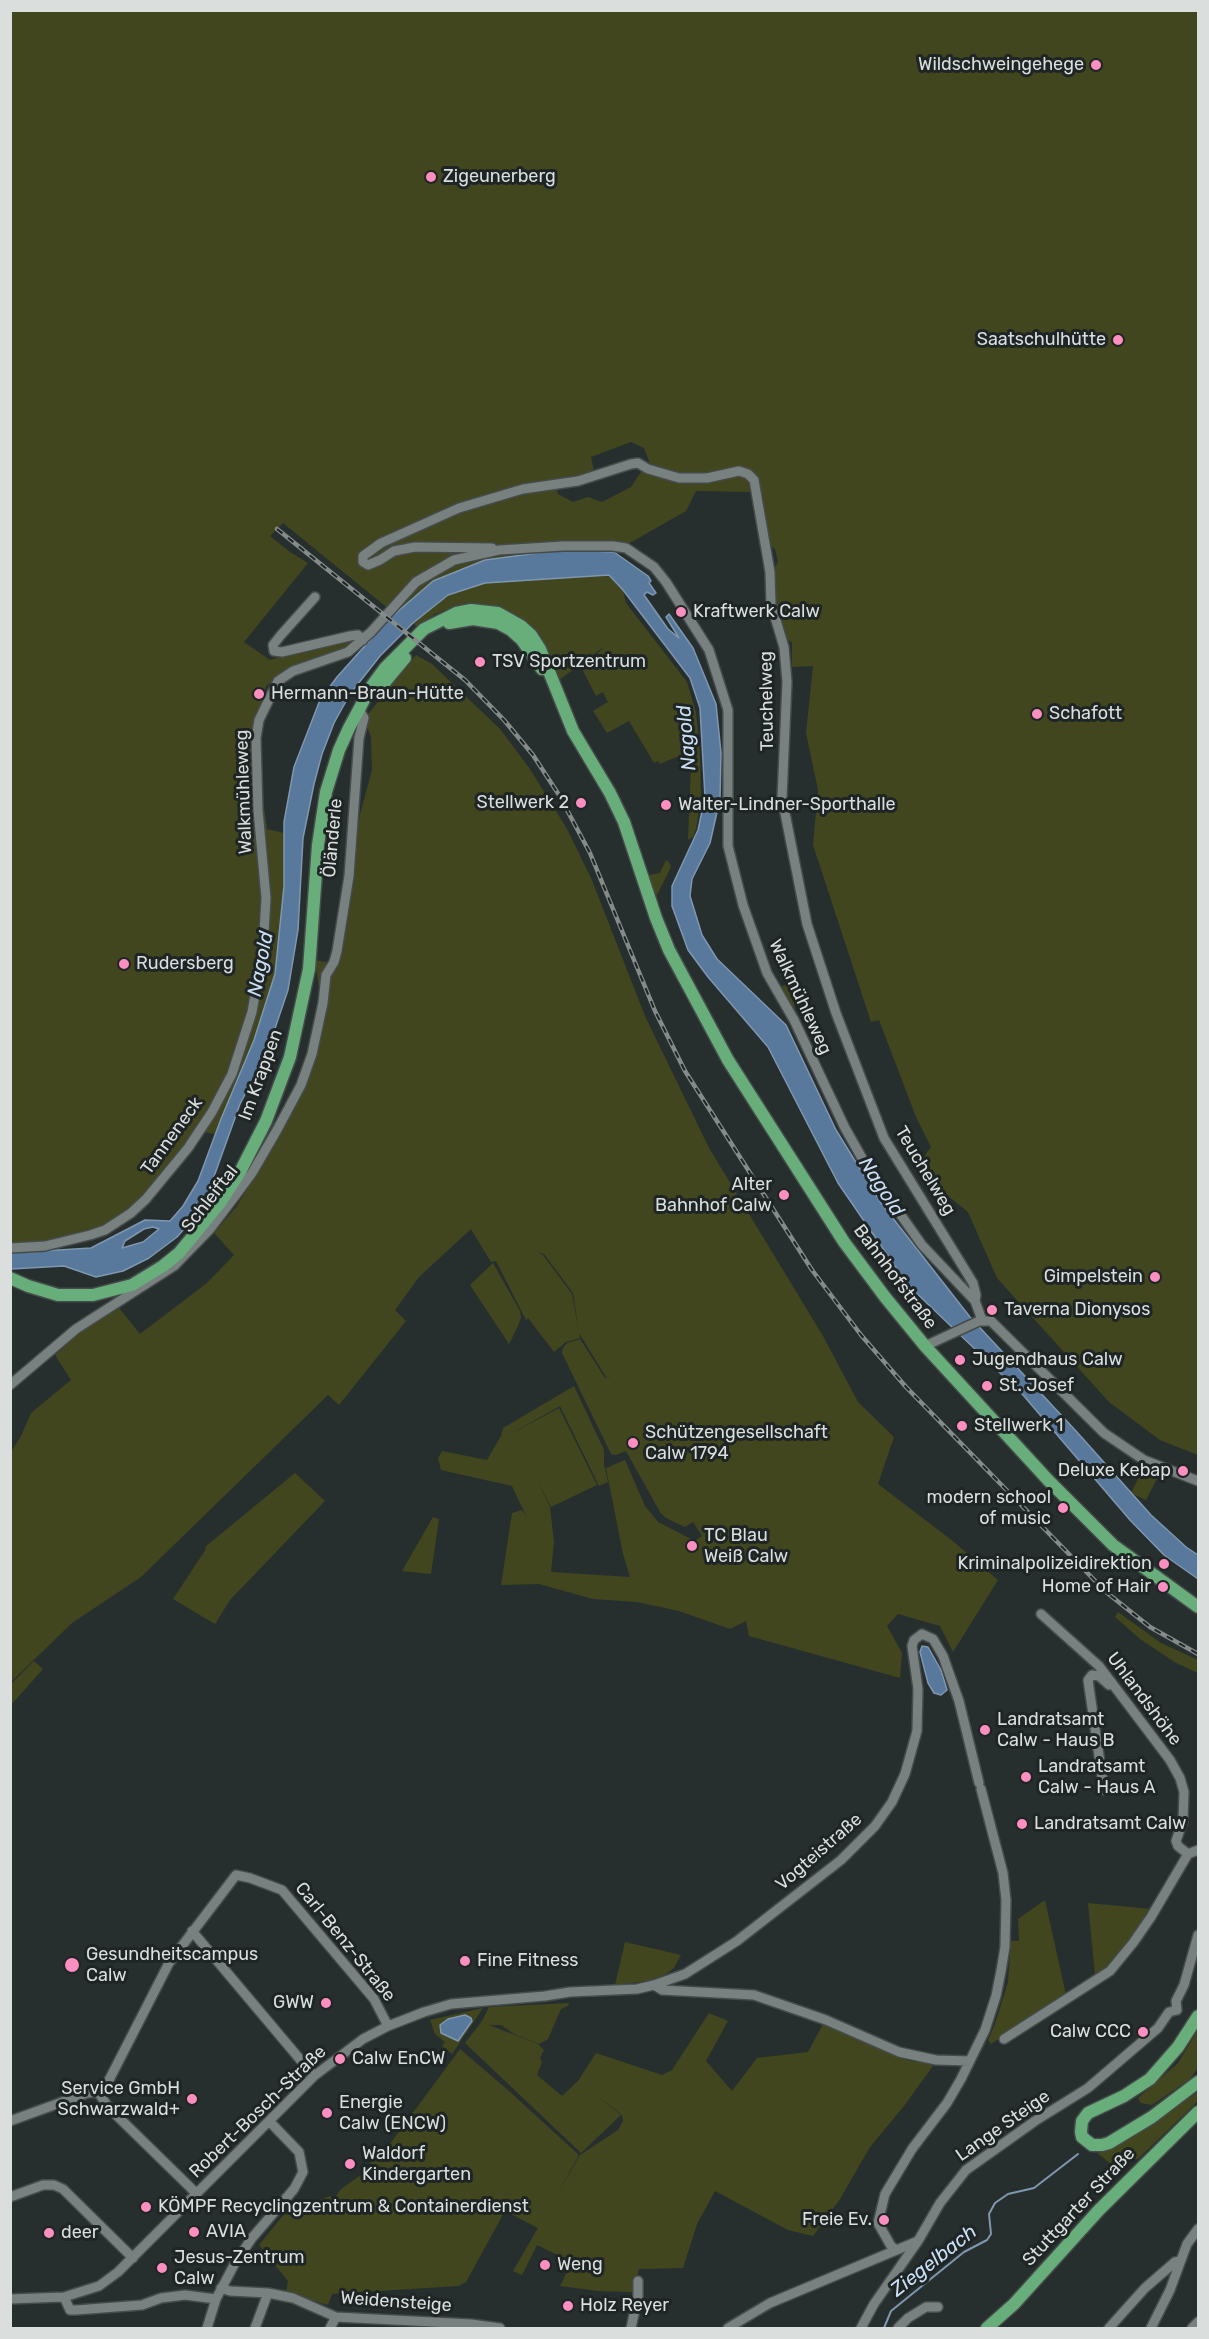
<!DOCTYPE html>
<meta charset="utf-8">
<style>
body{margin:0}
#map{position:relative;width:1209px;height:2339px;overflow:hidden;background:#272f2e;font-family:Rubik,sans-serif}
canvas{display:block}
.frame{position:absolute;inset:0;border:12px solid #dadfde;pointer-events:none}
</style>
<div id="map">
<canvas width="1209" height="2339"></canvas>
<div class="frame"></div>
</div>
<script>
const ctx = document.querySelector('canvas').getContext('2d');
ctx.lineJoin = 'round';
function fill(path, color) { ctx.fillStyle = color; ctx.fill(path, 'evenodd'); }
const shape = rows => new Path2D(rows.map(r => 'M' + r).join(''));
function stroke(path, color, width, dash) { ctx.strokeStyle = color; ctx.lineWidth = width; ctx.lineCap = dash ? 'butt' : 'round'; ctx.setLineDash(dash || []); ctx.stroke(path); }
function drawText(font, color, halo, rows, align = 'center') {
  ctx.font = font + ' Rubik,sans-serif'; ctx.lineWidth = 6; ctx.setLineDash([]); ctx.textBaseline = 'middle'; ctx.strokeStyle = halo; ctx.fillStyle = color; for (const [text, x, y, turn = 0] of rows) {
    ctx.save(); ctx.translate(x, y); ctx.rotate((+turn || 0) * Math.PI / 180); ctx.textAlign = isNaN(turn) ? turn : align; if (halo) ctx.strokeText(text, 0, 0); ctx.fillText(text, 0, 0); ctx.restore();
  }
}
const green = shape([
 [10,11,1198,11,1198,1455,1160,1440,1109,1402,997,1278,968,1212,931,1182,918,1165,931,1147,916,1117,879,1020,871,1022,813,845,818,790,806,733,813,666,792,667,792,642,785,640,775,603,773,571,778,562,775,549,762,540,752,492,696,491,686,511,614,552,561,550,485,560,433,581,395,614,283,523,270,536,290,552,308,563,244,642,270,660,354,639,354,641,344,649,289,670,267,685,263,693,263,702,269,706,262,721,258,739,261,807,264,807,267,829,284,833,284,886,275,974,254,1040,215,1134,195,1131,141,1198,112,1221,89,1231,36,1244,11,1243],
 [631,442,644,448,651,466,648,472,641,472,631,487,602,502,588,497,573,502,558,494,556,488,594,472,591,457],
 [609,575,623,590,626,603,687,682,696,712,700,754,701,798,696,829,693,837,688,840,691,767,676,757,660,764,658,761,654,763,629,721,607,733,593,711,608,702,603,692,596,696,582,669,605,646,559,680,549,654,534,631,520,617,502,609,484,604,455,606,435,614,417,627,413,623,449,595,485,583],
 [416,655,432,664,500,729,530,769,567,829,591,878,645,1016,709,1148,823,1336,858,1402,894,1437,878,1484,954,1542,998,1580,953,1652,940,1626,898,1614,887,1626,902,1653,900,1678,749,1636,746,1621,730,1629,679,1611,637,1602,593,1599,539,1584,501,1585,512,1513,522,1510,527,1518,512,1486,441,1470,438,1458,442,1451,487,1460,501,1436,503,1428,574,1386,604,1450,604,1464,608,1482,599,1486,560,1406,507,1436,559,1408,597,1485,551,1507,538,1482,550,1507,554,1542,551,1572,630,1577,623,1554,606,1468,625,1460,645,1506,658,1522,695,1541,702,1536,693,1522,685,1527,666,1518,660,1512,626,1451,616,1455,611,1454,562,1353,563,1348,567,1343,580,1339,605,1378,610,1376,606,1377,579,1333,573,1293,544,1254,538,1252,543,1255,572,1294,580,1338,566,1342,554,1352,528,1318,526,1320,496,1261,491,1262,471,1229,419,1277,395,1310,406,1321,339,1405,328,1395,141,1577,72,1623,11,1682,11,1452,21,1436,31,1413,71,1380,55,1355,79,1333,119,1308,140,1334,207,1283,234,1255,214,1233,236,1207,256,1175,308,1064,322,1011,315,960,337,964,358,822,372,770,371,737,364,719],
 [666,860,669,862,671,867,655,899,649,875,660,873],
 [794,979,795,1015,780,988],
 [493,1263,520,1311,521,1317,518,1326,509,1344,470,1285],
 [1144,1467,1159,1475,1146,1500,1131,1493],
 [295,1473,325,1501,230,1600,215,1624,173,1599,206,1549,205,1547],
 [433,1517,439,1519,431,1574,402,1571],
 [1118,1612,1161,1643,1198,1660,1198,1673,1176,1663,1140,1639,1115,1617],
 [34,1661,43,1669,11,1705,11,1684],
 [1045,1900,1066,1995,991,2044,988,2040,995,2024,1008,1982,1011,1941,1019,1941,1018,1919],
 [1088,1903,1151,1909,1131,1940,1110,1966,1095,1975],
 [625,1942,681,1955,674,1968,666,1974,648,1981,615,1985],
 [569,2003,568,2006,561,2009,548,2039,539,2044,514,2034,501,2025,489,2025,538,2044,544,2050,540,2058,542,2062,537,2075,562,2096,578,2081,596,2053,662,2075,672,2070,709,2013,728,2021,706,2061,732,2091,757,2058,808,2052,823,2024,898,2057,910,2061,935,2063,904,2106,870,2147,840,2199,813,2236,788,2230,715,2191,697,2224,683,2268,639,2269,638,2274,633,2279,633,2292,598,2291,560,2286,572,2262,537,2245,522,2275,513,2271,538,2228,505,2211,466,2282,458,2286,332,2294,328,2305,286,2293,288,2281,259,2245,285,2213,330,2196,333,2200,341,2189,361,2175,376,2156,381,2156,460,2049,509,2091,579,2155,555,2198,580,2155,618,2130,623,2121,622,2115,591,2091,621,2115,581,2153,465,2043,482,2021,489,2007],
 [483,2008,452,2054,442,2046,445,2042,435,2034,430,2020],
 [1198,2030,1198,2068,1190,2079,1152,2105,1141,2103,1138,2098,1178,2063],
 [1198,2092,1198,2101,1138,2159,1110,2163,1097,2153,1110,2150,1146,2129]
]);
const water = shape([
 [561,550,614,552,648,576,651,581,649,583,656,593,653,595,647,592,644,595,668,629,679,638,666,617,669,614,693,648,716,704,721,753,720,799,710,843,692,879,690,896,702,935,717,959,786,1025,836,1130,881,1203,970,1317,1076,1431,1151,1515,1186,1547,1198,1555,1198,1579,1164,1555,1130,1520,1023,1395,908,1285,838,1183,768,1047,708,977,688,950,672,906,672,886,698,830,705,797,700,708,690,678,623,590,609,575,485,583,448,595,413,623,380,656,350,694,334,723,322,754,314,784,303,838,298,930,288,990,267,1052,240,1104,207,1196,198,1213,177,1237,149,1258,123,1271,96,1277,64,1266,11,1269,10,1253,91,1248,145,1220,170,1221,183,1206,198,1181,221,1119,254,1040,275,974,284,886,284,822,294,767,320,700,337,677,388,620,433,581,485,560,561,550],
 [153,1227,159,1229,143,1242,122,1248,125,1241,144,1229,153,1227],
 [922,1646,928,1647,941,1670,947,1690,941,1695,934,1693,928,1683,920,1652,922,1646],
 [465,2015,471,2018,472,2021,458,2041,441,2033,440,2025,448,2019,465,2015]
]);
const stream = shape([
 [884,2328,891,2311,964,2252,987,2240,991,2234,989,2214,995,2203,1008,2194,1034,2188,1078,2154]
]);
const minor = shape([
 [492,548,415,547,394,551,380,560,368,565,363,562,363,556,381,543,459,508,523,489,578,481,631,464,638,463,648,469,679,478,707,478,739,471,748,474,754,480,770,572,771,604,784,647,787,682,782,798,807,924,836,1013,884,1138,973,1283,976,1295,975,1301],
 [315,597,281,635,273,645,274,651,282,652,350,636,358,635,363,640],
 [10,1248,45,1246,90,1235,105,1230,131,1213,146,1199,188,1148,212,1112,232,1074,252,1012,263,950,266,898,258,810,256,738,259,720,278,681,293,671,348,652,371,632,416,582,454,560,499,550,563,546,613,546,626,548,654,567,666,582,709,650,728,710,728,846,743,905,767,973,794,1020,845,1128,867,1167,922,1245,975,1301,982,1320],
 [925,1346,979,1321,991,1321,1104,1433,1144,1460,1198,1481],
 [10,1385,76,1329,174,1266,210,1229,235,1196,252,1173,277,1130,301,1085,312,1054,323,1003,326,975,334,962,337,951,349,876,359,738,364,718,359,710],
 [1041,1614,1099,1666,1170,1760,1180,1778,1184,1792,1183,1821,1176,1841,1178,1846,1188,1854],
 [1104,1790,1088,1680,1092,1675,1099,1676,1109,1685],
 [192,1931,314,2076],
 [654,1985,662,1990,754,1995,826,2020,899,2052,936,2060,970,2061],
 [1177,2010,1176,2001,1184,1985,1198,1935],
 [1004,2039,1110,1971,1133,1943,1151,1917,1188,1854,1198,1850],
 [98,2092,109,2108,197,2194],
 [10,2121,87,2093,98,2092,106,2086,169,1963,236,1875,250,1878,282,1890,374,1999,388,2026],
 [10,2197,43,2185,54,2185,63,2189,133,2258],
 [895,2249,891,2246,878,2223,885,2194,912,2149,947,2103,961,2079,985,2030,996,1996,1001,1971,1005,1947,1006,1900,1003,1873,981,1789],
 [221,2288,230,2291,268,2293,293,2298,336,2317,471,2324,500,2328],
 [64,2297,70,2310,76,2310,142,2305,161,2298,185,2295,216,2299],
 [10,2299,64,2297,99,2286,118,2272,314,2076,363,2039,388,2026,424,2012,451,2004,545,1996,570,1992,637,1989,654,1985,685,1974,737,1941,841,1860,875,1826,892,1802,905,1774,917,1731,918,1689,912,1646,914,1640,922,1634,933,1639,943,1656,959,1701,979,1783],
 [207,2328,216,2299,235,2263,252,2238,294,2189,303,2172,299,2152,269,2121],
 [255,2328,268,2293],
 [330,2328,336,2317],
 [631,2328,638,2296,638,2281],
 [728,2328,770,2303,918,2241],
 [861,2328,874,2304,918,2241,940,2203,966,2170,1035,2121,1088,2088,1158,2028,1169,2012,1177,2010],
 [898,2328,908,2318,926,2307,938,2307],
 [1109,2328,1145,2288,1175,2262,1180,2261],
 [1151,2328,1170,2290,1187,2244,1198,2229],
 [1192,2328,1198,2322]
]);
const major = shape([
 [449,623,473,619,498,623,511,630,522,640,542,669],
 [380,688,405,658],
 [10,1278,28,1286,58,1295,93,1295,132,1285,163,1266,179,1253,220,1203,240,1172,266,1121,290,1057,309,969,318,845,326,792,339,750,349,728,371,687,385,668,424,629,456,613,471,610,498,613,521,626,531,635,540,649,573,731,610,793,624,822,656,918,669,950,728,1060,844,1242,885,1297,925,1346,1048,1480,1113,1545,1198,1607],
 [1198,2016,1178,2047,1150,2079,1124,2096,1088,2113,1082,2121,1081,2132,1082,2137,1092,2145,1102,2145,1109,2143,1152,2117,1198,2082],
 [987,2328,1014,2304,1099,2210,1198,2112]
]);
const rail = shape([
 [277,529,465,680,504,720,533,755,559,795,590,853,655,1011,685,1071,812,1270,861,1335,906,1387,1106,1592,1150,1627,1198,1654]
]);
const markers = [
 [1096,65,6,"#fd8ec0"],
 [431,177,6,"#fd8ec0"],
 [1118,340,6,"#fd8ec0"],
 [681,612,6,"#fd8ec0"],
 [480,662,6,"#fd8ec0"],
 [259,694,6,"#fd8ec0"],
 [1037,714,6,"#fd8ec0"],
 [581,803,6,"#fd8ec0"],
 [666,805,6,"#fd8ec0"],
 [124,964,6,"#fd8ec0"],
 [784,1195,6,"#fd8ec0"],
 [1155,1277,6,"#fd8ec0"],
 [992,1310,6,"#fd8ec0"],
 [960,1360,6,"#fd8ec0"],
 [987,1386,6,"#fd8ec0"],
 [962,1426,6,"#fd8ec0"],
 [633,1443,6,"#fd8ec0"],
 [1183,1471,6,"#fd8ec0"],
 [1063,1508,6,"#fd8ec0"],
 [692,1546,6,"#fd8ec0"],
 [1164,1564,6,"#fd8ec0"],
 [1163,1587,6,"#fd8ec0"],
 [985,1730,6,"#fd8ec0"],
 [1026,1777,6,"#fd8ec0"],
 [1022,1824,6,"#fd8ec0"],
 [465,1961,6,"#fd8ec0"],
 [72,1965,8,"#fd8ec0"],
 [326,2003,6,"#fd8ec0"],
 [1143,2032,6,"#fd8ec0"],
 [340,2059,6,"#fd8ec0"],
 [192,2099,6,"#fd8ec0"],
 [327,2113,6,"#fd8ec0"],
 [350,2164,6,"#fd8ec0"],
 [146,2207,6,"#fd8ec0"],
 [884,2220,6,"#fd8ec0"],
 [194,2232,6,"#fd8ec0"],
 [49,2233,6,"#fd8ec0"],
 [545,2265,6,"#fd8ec0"],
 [162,2268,6,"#fd8ec0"],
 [568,2306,6,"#fd8ec0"]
];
const poiNames = [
 ["Wildschweingehege",1084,65,"right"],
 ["Zigeunerberg",443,177],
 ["Saatschulhütte",1106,340,"right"],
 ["Kraftwerk Calw",693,612],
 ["TSV Sportzentrum",492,662],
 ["Hermann-Braun-Hütte",271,694],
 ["Schafott",1049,714],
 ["Stellwerk 2",569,803,"right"],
 ["Walter-Lindner-Sporthalle",678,805],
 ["Rudersberg",136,964],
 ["Alter",772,1185,"right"],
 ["Bahnhof Calw",772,1206,"right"],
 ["Gimpelstein",1143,1277,"right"],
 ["Taverna Dionysos",1004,1310],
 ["Jugendhaus Calw",972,1360],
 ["St. Josef",999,1386],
 ["Stellwerk 1",974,1426],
 ["Schützengesellschaft",645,1433],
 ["Calw 1794",645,1454],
 ["Deluxe Kebap",1171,1471,"right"],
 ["modern school",1051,1498,"right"],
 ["of music",1051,1519,"right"],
 ["TC Blau",704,1536],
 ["Weiß Calw",704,1557],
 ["Kriminalpolizeidirektion",1152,1564,"right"],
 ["Home of Hair",1151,1587,"right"],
 ["Landratsamt",997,1720],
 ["Calw - Haus B",997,1741],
 ["Landratsamt",1038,1767],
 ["Calw - Haus A",1038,1788],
 ["Landratsamt Calw",1034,1824],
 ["Gesundheitscampus",86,1955],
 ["Calw",86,1976],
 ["Fine Fitness",477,1961],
 ["GWW",314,2003,"right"],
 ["Calw CCC",1131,2032,"right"],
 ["Calw EnCW",352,2059],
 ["Service GmbH",180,2089,"right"],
 ["Schwarzwald+",180,2110,"right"],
 ["Energie",339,2103],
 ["Calw (ENCW)",339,2124],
 ["Waldorf",362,2154],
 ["Kindergarten",362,2175],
 ["KÖMPF Recyclingzentrum & Containerdienst",158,2207],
 ["Freie Ev.",872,2220,"right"],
 ["AVIA",206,2232],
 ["deer",61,2233],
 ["Jesus-Zentrum",174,2258],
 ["Calw",174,2279],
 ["Weng",557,2265],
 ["Holz Reyer",580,2306]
];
const streetNames = [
 ["Teuchelweg",767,701,-91],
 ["Walkmühleweg",244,792,-92],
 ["Öländerle",333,838,-85],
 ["Walkmühleweg",800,997,65],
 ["Im Krappen",261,1075,-70],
 ["Tanneneck",172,1136,-54],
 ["Teuchelweg",925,1171,59],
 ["Schleiftal",210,1199,-52],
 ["Bahnhofstraße",895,1277,53],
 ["Uhlandshöhe",1144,1699,53],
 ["Vogteistraße",819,1852,-41],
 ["Carl-Benz-Straße",345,1942,51],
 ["Robert-Bosch-Straße",258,2112,-44],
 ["Lange Steige",1003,2126,-35],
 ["Stuttgarter Straße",1079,2207,-47],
 ["Weidensteige",396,2302,4]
];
const waterNames = [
 ["Nagold",687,738,-95],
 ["Nagold",261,964,-79],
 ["Nagold",881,1187,57],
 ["Ziegelbach",934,2261,-38]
];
fill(green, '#41461e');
fill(water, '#58789c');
stroke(water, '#7f97b0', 1.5);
stroke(stream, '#7f97b0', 2);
stroke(minor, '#454b4a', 12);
stroke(major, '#454b4a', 15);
stroke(minor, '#78817f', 9);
stroke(major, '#68ae7b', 12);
stroke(rail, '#848b8a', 4.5);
stroke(rail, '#1e2524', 2, [7]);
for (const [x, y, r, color] of markers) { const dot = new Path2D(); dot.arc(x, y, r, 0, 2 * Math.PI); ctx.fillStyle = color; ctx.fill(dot); stroke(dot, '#1e2524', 2); }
drawText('18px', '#dadfde', '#1e2524', poiNames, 'left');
drawText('18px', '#dadfde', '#1e2524', streetNames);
drawText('italic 20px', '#cadef5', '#1e2524', waterNames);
</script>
